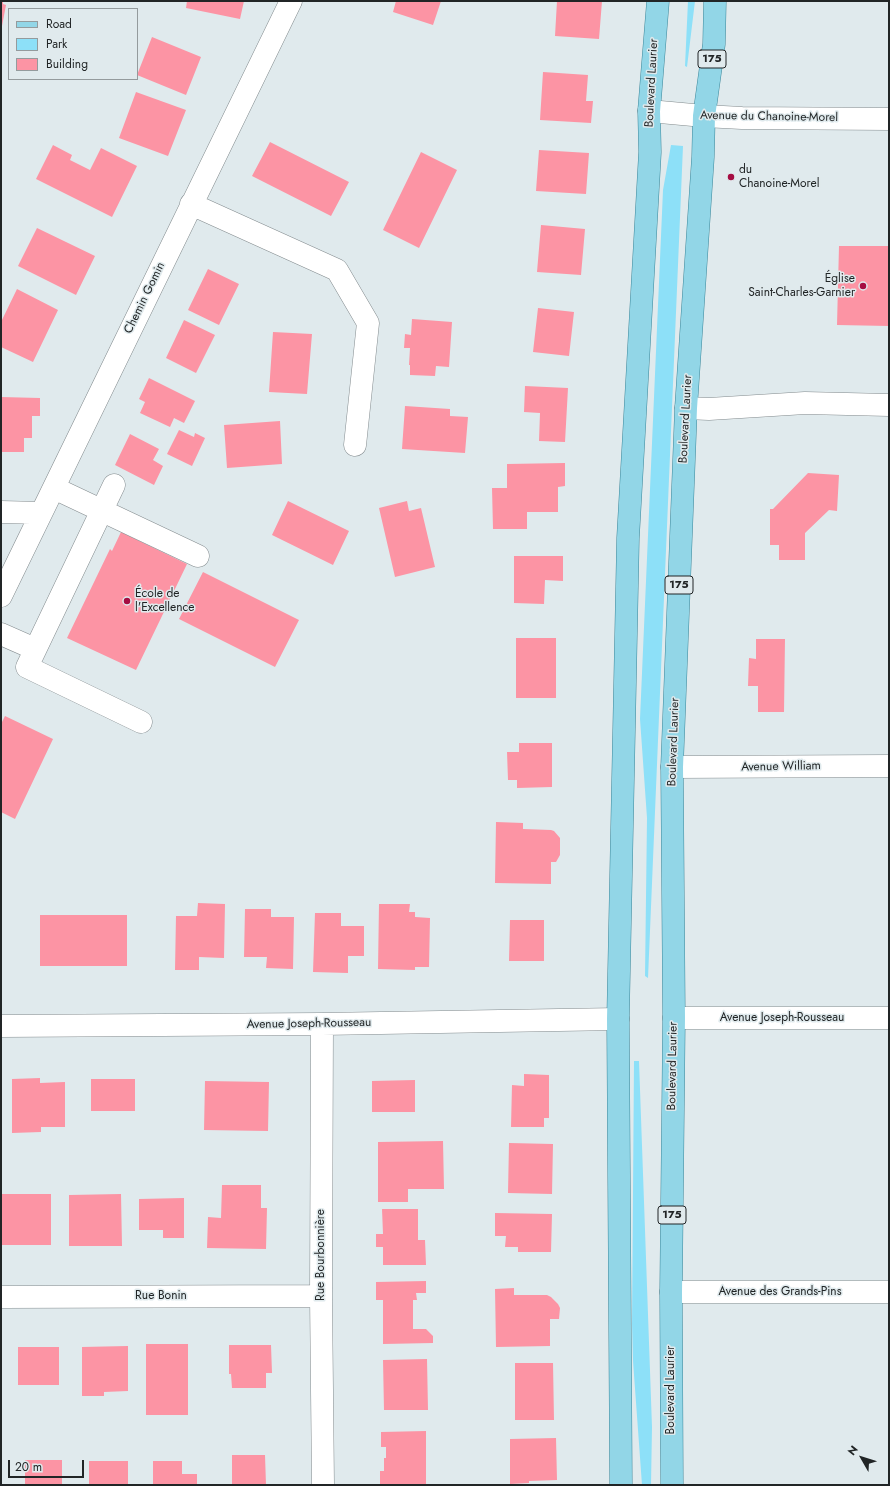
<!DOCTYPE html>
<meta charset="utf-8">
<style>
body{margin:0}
#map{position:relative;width:890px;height:1486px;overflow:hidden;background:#e0eaed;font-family:Jost,sans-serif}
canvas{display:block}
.frame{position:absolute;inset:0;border:2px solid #212526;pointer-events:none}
.legend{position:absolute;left:8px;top:8px;width:130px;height:72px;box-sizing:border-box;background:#e0eaed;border:1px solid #949b9d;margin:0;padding:5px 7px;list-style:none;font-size:12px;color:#212526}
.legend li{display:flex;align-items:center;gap:8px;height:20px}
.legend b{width:20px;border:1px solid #949b9d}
.north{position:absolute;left:842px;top:1438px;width:40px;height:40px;-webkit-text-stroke:3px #e0eaed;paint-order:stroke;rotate:309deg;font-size:11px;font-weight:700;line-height:16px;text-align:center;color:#212526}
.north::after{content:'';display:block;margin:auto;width:14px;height:18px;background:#212526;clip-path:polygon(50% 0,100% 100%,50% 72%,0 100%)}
.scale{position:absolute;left:8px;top:1460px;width:76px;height:18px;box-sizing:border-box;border:2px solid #212526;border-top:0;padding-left:5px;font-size:12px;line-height:14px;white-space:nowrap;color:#212526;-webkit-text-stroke:3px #e0eaed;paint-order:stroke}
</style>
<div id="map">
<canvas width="890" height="1486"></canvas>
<div class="frame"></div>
<ul class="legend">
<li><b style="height:5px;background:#92d6e7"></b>Road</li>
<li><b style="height:11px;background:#8de0f8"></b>Park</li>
<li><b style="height:11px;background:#fc94a4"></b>Building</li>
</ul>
<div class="north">N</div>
<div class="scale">20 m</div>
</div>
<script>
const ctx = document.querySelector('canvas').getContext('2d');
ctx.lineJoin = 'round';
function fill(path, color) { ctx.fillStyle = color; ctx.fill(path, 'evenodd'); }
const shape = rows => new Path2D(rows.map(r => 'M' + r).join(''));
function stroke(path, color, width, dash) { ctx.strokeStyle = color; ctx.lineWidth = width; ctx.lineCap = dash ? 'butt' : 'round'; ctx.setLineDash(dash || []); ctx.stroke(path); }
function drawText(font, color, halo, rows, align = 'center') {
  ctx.font = font + ' Jost,sans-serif'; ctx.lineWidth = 3; ctx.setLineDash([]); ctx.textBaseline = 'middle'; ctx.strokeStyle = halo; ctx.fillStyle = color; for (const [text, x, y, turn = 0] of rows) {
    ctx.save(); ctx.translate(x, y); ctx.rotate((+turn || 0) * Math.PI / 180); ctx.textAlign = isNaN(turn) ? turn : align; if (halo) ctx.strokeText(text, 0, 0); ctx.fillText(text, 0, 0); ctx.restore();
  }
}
const green = shape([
 [688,1,695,1,687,67,685,66],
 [671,145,683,146,648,978,645,976,647,818,640,719,663,190],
 [634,1061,639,1061,652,1427,651,1485,642,1485,633,1361,632,1324]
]);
const building = shape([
 [1,1,3,1,3,4,6,5,2,26],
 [187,1,244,1,240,19,186,8],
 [396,1,441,1,433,25,393,12],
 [557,1,602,1,599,39,555,36],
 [152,37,201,57,186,95,137,75],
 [543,72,588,75,586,101,593,101,591,123,540,120],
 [136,92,186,110,168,156,119,138],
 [270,142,349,182,331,216,252,176],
 [53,145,72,155,70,160,90,170,101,148,137,166,112,217,36,179],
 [539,150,589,153,586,194,536,191],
 [421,152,457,170,419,248,383,230],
 [541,225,585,229,581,275,537,272],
 [37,228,95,256,76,295,18,266],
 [839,246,889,246,889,326,837,325],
 [208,269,239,284,219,325,188,310],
 [17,289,58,310,33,362,1,347,1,322],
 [538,308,574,312,569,356,533,352],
 [412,319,452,322,449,367,436,366,435,376,410,375,410,365,409,365,410,348,404,348,405,334,411,335],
 [184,320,215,335,196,373,166,358],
 [273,332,312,334,307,394,269,392],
 [149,378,195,401,184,423,174,418,170,427,140,413,145,402,139,399],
 [525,386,568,388,565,442,539,441,540,413,524,412],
 [1,397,40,398,40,416,32,416,32,438,24,438,24,452,1,452],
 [405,406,450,409,450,416,468,417,465,453,402,449],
 [280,421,282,464,227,468,224,425],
 [179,430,194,437,195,433,205,438,192,466,167,454],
 [130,434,159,449,153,460,163,466,154,485,115,465],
 [565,463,565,486,558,487,558,512,527,512,527,529,493,529,492,488,507,488,507,464],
 [808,473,839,475,837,511,829,510,805,533,805,560,779,560,779,545,770,545,770,509,773,509],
 [288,501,349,531,333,565,272,535],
 [407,501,409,511,421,508,435,567,395,577,379,508],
 [121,532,187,564,136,670,67,638,110,549,112,551],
 [514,556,563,556,563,581,545,580,544,604,514,603],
 [203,572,299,620,275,667,179,619],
 [516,638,556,638,556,698,516,698],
 [756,639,785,639,784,712,758,712,758,686,748,686,749,658,756,659],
 [5,716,53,739,15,819,1,812,1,724],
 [519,743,552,743,552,787,517,788,517,780,508,780,507,752,519,752],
 [496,822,523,823,523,829,551,830,554,831,560,838,560,855,556,862,551,862,551,884,495,883],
 [198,903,225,904,224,958,199,957,199,970,175,970,176,916,197,916],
 [379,904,410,904,409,912,415,912,415,917,430,918,429,967,415,967,415,970,378,969],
 [245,909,271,909,271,917,294,917,293,969,266,968,267,957,244,957],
 [315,913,341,913,341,926,364,926,364,956,348,956,348,973,313,972],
 [40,915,127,915,127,966,40,966],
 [510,920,544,920,544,961,509,961],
 [524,1074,549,1075,549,1118,544,1118,544,1127,511,1127,512,1085,524,1086],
 [40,1078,40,1083,65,1082,65,1127,41,1127,41,1132,12,1133,12,1079],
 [91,1079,135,1079,135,1111,91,1111],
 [415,1080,415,1112,372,1112,372,1081],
 [205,1081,269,1082,268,1131,204,1130],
 [443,1141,444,1189,408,1189,408,1202,378,1202,378,1142],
 [509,1143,553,1144,552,1194,508,1193],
 [222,1185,261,1185,261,1208,267,1208,266,1249,207,1248,208,1217,221,1218],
 [1,1194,51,1194,51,1245,1,1245],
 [121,1194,122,1246,69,1246,69,1195],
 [184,1198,184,1238,163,1238,163,1230,139,1230,139,1199],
 [382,1209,418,1209,418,1240,425,1240,426,1265,383,1265,383,1247,376,1247,376,1234,383,1234],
 [495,1213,552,1214,551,1252,518,1252,518,1247,505,1247,506,1236,495,1236],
 [426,1281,426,1293,416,1293,417,1300,413,1300,413,1329,426,1329,433,1336,433,1343,383,1344,383,1300,376,1300,376,1282],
 [514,1288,514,1295,547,1295,551,1297,558,1304,560,1308,559,1319,550,1319,550,1346,496,1347,495,1289],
 [146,1344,188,1344,188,1415,146,1415],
 [229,1345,271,1345,272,1373,266,1373,266,1388,232,1388,231,1374,229,1374],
 [128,1346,128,1391,104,1392,104,1396,82,1396,82,1347],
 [18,1347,59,1347,59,1385,18,1385],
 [427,1359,428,1410,384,1410,383,1360],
 [515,1363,553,1363,554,1420,515,1420],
 [426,1431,426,1485,380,1485,380,1471,384,1471,384,1458,386,1458,386,1447,381,1447,381,1432],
 [556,1438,557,1480,529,1481,529,1483,510,1484,510,1439],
 [232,1455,265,1455,266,1485,232,1485],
 [25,1460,62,1460,62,1485,25,1485],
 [89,1461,128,1461,128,1485,89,1485],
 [153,1461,182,1461,182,1474,197,1474,197,1485,153,1485]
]);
const minor = shape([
 [649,111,704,116,742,118,889,119],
 [191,204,337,270,368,323,355,445],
 [686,408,709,409,805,403,889,405],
 [114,485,27,667,141,722],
 [54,488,198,556],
 [1,512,41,513],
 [1,596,291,1],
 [1,634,35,649],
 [672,767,889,766],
 [674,1018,889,1018],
 [322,1024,321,1296,323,1485],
 [1,1026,322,1024,618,1019],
 [671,1292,889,1292],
 [1,1297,321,1296]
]);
const major = shape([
 [621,1485,618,1019,628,538,650,152,649,111,658,1],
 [672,1485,671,1292,674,1018,672,767,686,408,703,157,704,116,714,44,715,1]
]);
const markers = [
 [731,177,4,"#a50d42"],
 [863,286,4,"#a50d42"],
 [127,601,4,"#a50d42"]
];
const shields = [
 [712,59,28],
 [679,585,28],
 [672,1215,28]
];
const shieldNames = [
 ["175",712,59],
 ["175",679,585],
 ["175",672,1215]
];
const streetNames = [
 ["Boulevard Laurier",652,83,-87],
 ["Avenue du Chanoine-Morel",769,117,1],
 ["Chemin Gomin",145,298,-64],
 ["Boulevard Laurier",686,419,-87],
 ["Boulevard Laurier",674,742,-88],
 ["Avenue William",781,767,-1],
 ["Avenue Joseph-Rousseau",782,1018],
 ["Avenue Joseph-Rousseau",309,1024,-1],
 ["Boulevard Laurier",673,1066,-89],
 ["Rue Bourbonnière",321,1255,-90],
 ["Avenue des Grands-Pins",780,1292],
 ["Rue Bonin",161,1296],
 ["Boulevard Laurier",671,1390,-90]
];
const poiNames = [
 ["du",739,170],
 ["Chanoine-Morel",739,184],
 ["Église",855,279,"right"],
 ["Saint-Charles-Garnier",855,293,"right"],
 ["École de",135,594],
 ["l'Excellence",135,608]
];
fill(green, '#8de0f8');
fill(building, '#fc94a4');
stroke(minor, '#838b8e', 23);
stroke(major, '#3b8699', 23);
stroke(minor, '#fff', 22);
stroke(major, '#92d6e7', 22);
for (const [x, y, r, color] of markers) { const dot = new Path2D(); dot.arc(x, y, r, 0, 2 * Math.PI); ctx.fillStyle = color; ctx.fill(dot); stroke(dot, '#e0eaed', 1.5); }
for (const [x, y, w] of shields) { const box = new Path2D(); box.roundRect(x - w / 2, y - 9, w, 18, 3); ctx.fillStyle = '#e0eaed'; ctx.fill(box); stroke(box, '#212526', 1); }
drawText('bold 11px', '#212526', null, shieldNames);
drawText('12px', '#212526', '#e0eaed', streetNames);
drawText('12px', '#212526', '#e0eaed', poiNames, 'left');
</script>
